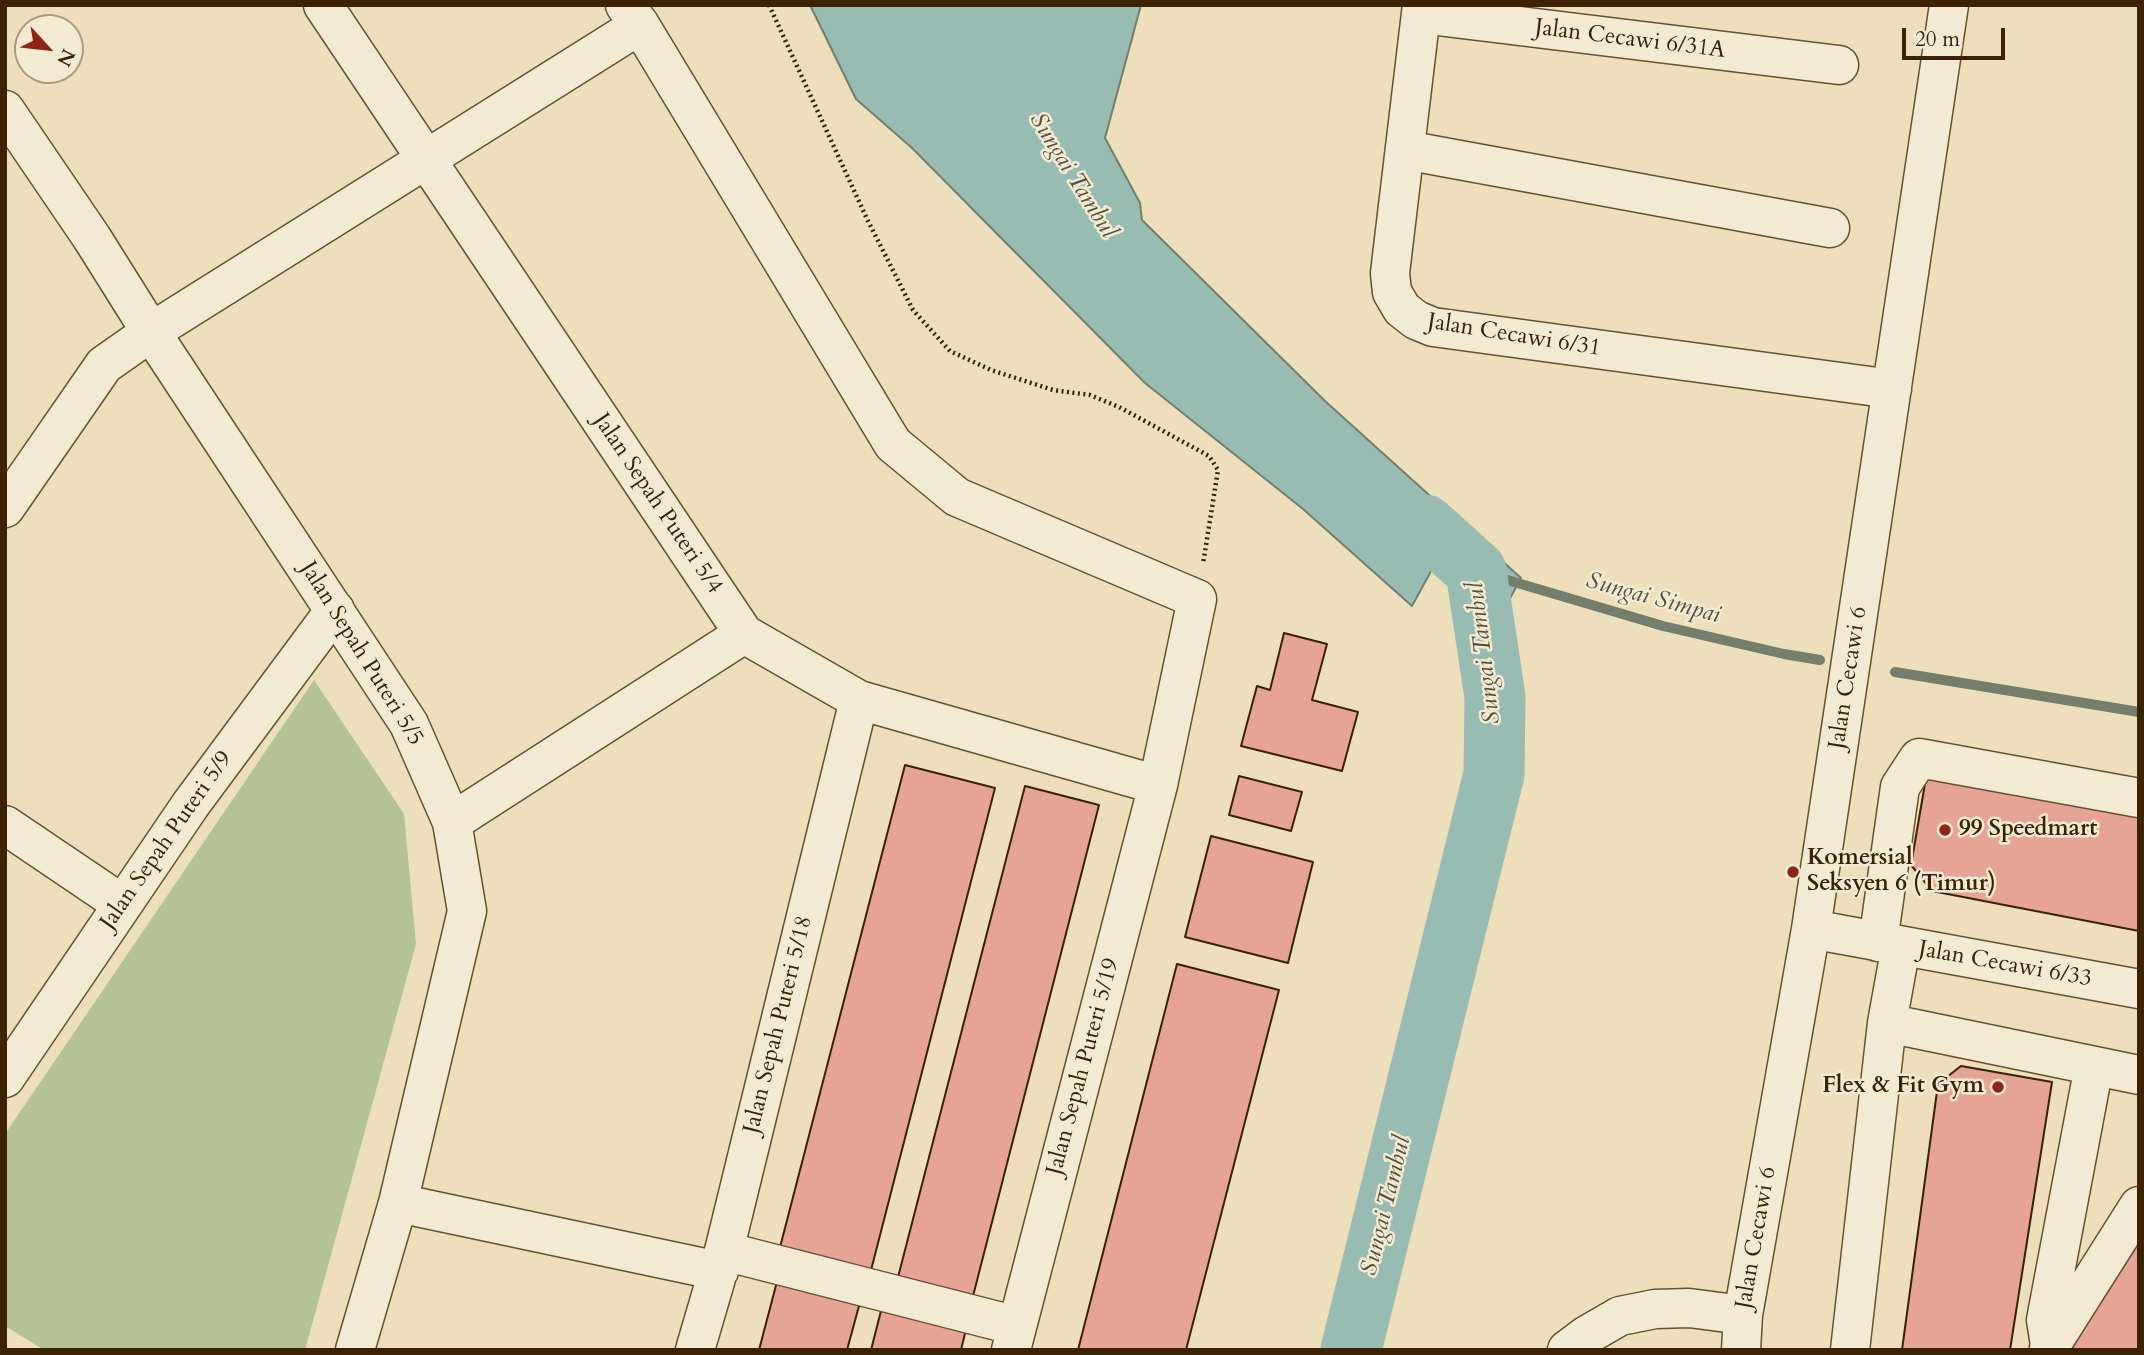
<!DOCTYPE html>
<style>
body{margin:0}
#map{position:relative;width:2144px;height:1355px;overflow:hidden;background:#eddfbb;font-family:Cardo,serif}
canvas{display:block}
.frame{position:absolute;inset:0;border:7px solid #3a2203;pointer-events:none}
.north{position:absolute;left:14px;top:14px;width:70px;height:70px;box-sizing:border-box;background:#f3ead3;border:2px solid #a99a80;border-radius:50%;rotate:117deg;font-size:19px;font-weight:700;line-height:28px;text-align:center;color:#3a2203}
.north::after{content:'';display:block;margin:auto;width:24px;height:32px;background:#8f2418;clip-path:polygon(50% 0,100% 100%,50% 72%,0 100%)}
.scale{position:absolute;left:1902px;top:28px;width:103px;height:32px;box-sizing:border-box;border:4px solid #3a2203;border-top:0;padding-left:9px;font-size:21px;line-height:24px;white-space:nowrap;color:#3a2203;-webkit-text-stroke:5px #f3ead3;paint-order:stroke}
</style>
<div id="map">
<canvas width="2144" height="1355"></canvas>
<div class="frame"></div>
<div class="north">N</div>
<div class="scale">20 m</div>
</div>
<script>
const ctx = document.querySelector('canvas').getContext('2d');
ctx.lineJoin = 'round';
function fill(path, color) { ctx.fillStyle = color; ctx.fill(path, 'evenodd'); }
const shape = rows => new Path2D(rows.map(r => 'M' + r).join(''));
function stroke(path, color, width, dash) { ctx.strokeStyle = color; ctx.lineWidth = width; ctx.lineCap = dash ? 'butt' : 'round'; ctx.setLineDash(dash || []); ctx.stroke(path); }
function drawText(font, color, halo, rows, align = 'center') {
  ctx.font = font + ' Cardo,serif'; ctx.lineWidth = 5; ctx.setLineDash([]); ctx.textBaseline = 'middle'; ctx.strokeStyle = halo; ctx.fillStyle = color; for (const [text, x, y, turn = 0] of rows) {
    ctx.save(); ctx.translate(x, y); ctx.rotate((+turn || 0) * Math.PI / 180); ctx.textAlign = isNaN(turn) ? turn : align; if (halo) ctx.strokeText(text, 0, 0); ctx.fillText(text, 0, 0); ctx.restore();
  }
}
const green = shape([
 [314,680,404,814,416,944,305,1350,44,1350,5,1326,5,1134]
]);
const water = shape([
 [810,5,1141,5,1105,138,1140,203,1142,220,1325,401,1521,578,1508,602,1436,562,1412,606,1303,509,1145,383,912,148,856,99,810,5]
]);
const stream = shape([
 [1504,579,1663,626,1784,654,1820,660],
 [1895,672,2139,712]
]);
const river = shape([
 [1351,1350,1494,774,1495,697,1476,571,1425,525]
]);
const building = shape([
 [1284,633,1327,644,1312,700,1358,712,1342,771,1241,746,1257,686,1270,690,1284,633],
 [905,765,995,788,869,1278,778,1255,905,765],
 [1927,772,2139,811,2139,931,1932,891,1911,865,1927,772],
 [1239,776,1302,792,1291,831,1229,815,1239,776],
 [1025,786,1099,805,972,1300,897,1281,1025,786],
 [1211,836,1313,862,1288,963,1185,937,1211,836],
 [1177,964,1279,990,1186,1350,1078,1350,1177,964],
 [1961,1066,2052,1082,2010,1350,1902,1350,1938,1084,1961,1066],
 [2139,1237,2139,1350,2071,1350,2134,1243,2139,1237],
 [779,1274,862,1295,847,1350,759,1350,779,1274],
 [884,1299,968,1321,961,1350,871,1350,884,1299]
]);
const path = shape([
 [769,5,867,219,913,310,950,351,991,370,1053,390,1090,395,1119,407,1209,456,1218,470,1203,564]
]);
const minor = shape([
 [323,5,744,634,859,700,1158,785],
 [625,5,640,25,893,444,957,497,1197,599,1158,785,1011,1350],
 [1422,5,1390,273,1392,292,1402,309,1416,320,1433,327,1892,389],
 [1421,14,1839,65],
 [5,110,92,238,151,332,409,724,452,822,467,911,398,1203,355,1350],
 [1405,150,1830,228],
 [5,508,104,365,151,332,640,25],
 [452,822,744,634],
 [5,825,122,904],
 [1811,929,2139,989],
 [1878,942,1900,787,1919,758,2139,798],
 [1887,1023,2139,1075],
 [5,1078,191,804,335,610],
 [398,1203,719,1271],
 [724,1251,1017,1326],
 [2050,1345,2046,1320,2094,1066],
 [2049,1348,2139,1206],
 [695,1350,724,1251,859,700],
 [1567,1350,1587,1335,1620,1316,1655,1309,1689,1308,1743,1315],
 [1741,1350,1743,1315,1811,929,1949,5],
 [1850,1350,1887,1023,1901,946]
]);
const markers = [
 [1945,830,7,"#8f2418"],
 [1793,872,7,"#8f2418"],
 [1998,1087,7,"#8f2418"]
];
const streetNames = [
 ["Jalan Cecawi 6/31A",1630,40,7],
 ["Jalan Cecawi 6/31",1514,336,9],
 ["Jalan Sepah Puteri 5/4",657,504,56],
 ["Jalan Sepah Puteri 5/5",361,654,58],
 ["Jalan Cecawi 6",1849,678,-81],
 ["Jalan Sepah Puteri 5/9",167,841,-55],
 ["Jalan Cecawi 6/33",2005,965,10],
 ["Jalan Sepah Puteri 5/18",779,1025,-76],
 ["Jalan Sepah Puteri 5/19",1084,1067,-75],
 ["Jalan Cecawi 6",1757,1238,-80]
];
const poiNames = [
 ["99 Speedmart",1959,830],
 ["Komersial",1807,859],
 ["Seksyen 6 (Timur)",1807,885],
 ["Flex & Fit Gym",1984,1087,"right"]
];
const waterNames = [
 ["Sungai Tambul",1072,176,58],
 ["Sungai Simpai",1653,599,15],
 ["Sungai Tambul",1485,653,-97],
 ["Sungai Tambul",1387,1206,-76]
];
fill(green, '#b3c394');
fill(water, '#99bcb2');
stroke(water, '#737e6c', 2);
stroke(stream, '#737e6c', 10);
stroke(river, '#99bcb2', 61);
fill(building, '#e6a496');
stroke(building, '#3a2203', 2);
stroke(minor, '#675131', 41);
stroke(path, '#3a2203', 4.5, [2, 3.5]);
stroke(minor, '#f3ead3', 38);
for (const [x, y, r, color] of markers) { const dot = new Path2D(); dot.arc(x, y, r, 0, 2 * Math.PI); ctx.fillStyle = color; ctx.fill(dot); stroke(dot, '#f3ead3', 2.5); }
drawText('23px', '#3a2203', '#f3ead3', streetNames);
drawText('bold 23px', '#3a2203', '#f3ead3', poiNames, 'left');
drawText('italic 24px', '#565038', '#f3ead3', waterNames);
</script>
